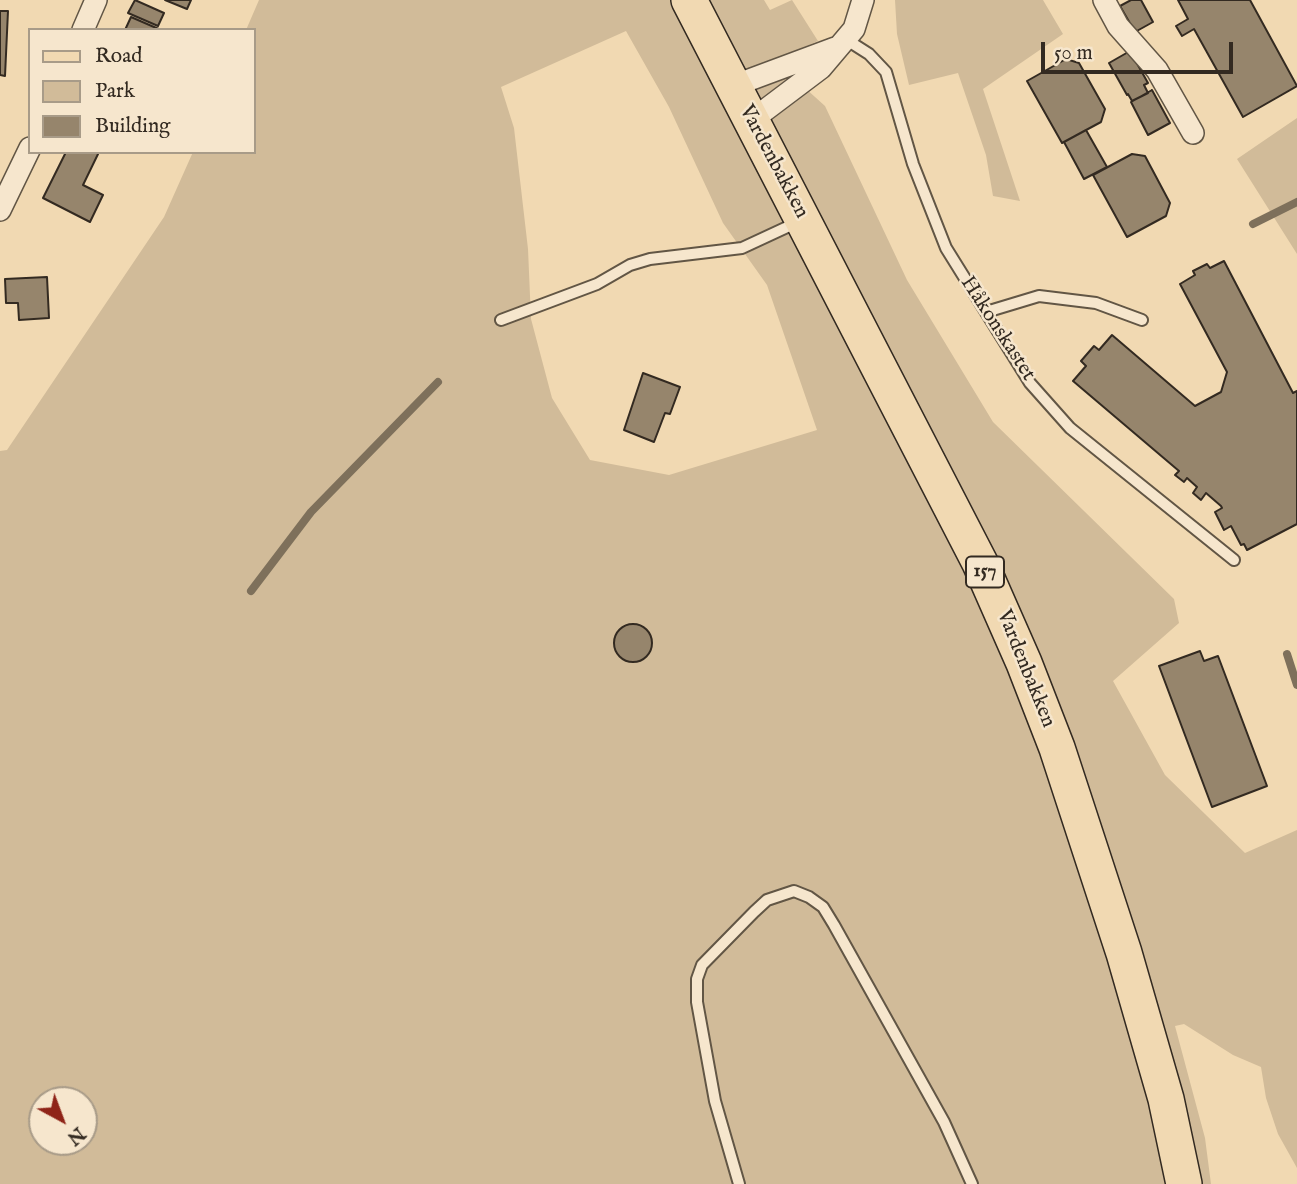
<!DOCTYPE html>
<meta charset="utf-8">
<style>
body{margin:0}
#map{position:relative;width:1297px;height:1184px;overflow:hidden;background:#f1d9b2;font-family:"IM FELL English",serif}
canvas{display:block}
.legend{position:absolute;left:28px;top:28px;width:228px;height:126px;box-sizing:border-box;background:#f6e6cd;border:2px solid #a89b88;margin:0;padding:9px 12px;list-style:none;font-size:21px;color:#332a21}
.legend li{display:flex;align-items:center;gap:14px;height:35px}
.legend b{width:35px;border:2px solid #a89b88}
.north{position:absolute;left:28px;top:1086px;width:70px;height:70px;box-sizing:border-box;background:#f6e6cd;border:2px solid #a89b88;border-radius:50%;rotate:139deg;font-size:19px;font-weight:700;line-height:28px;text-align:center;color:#332a21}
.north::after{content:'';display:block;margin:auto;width:24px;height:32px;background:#8f2418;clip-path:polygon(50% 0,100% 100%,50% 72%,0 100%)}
.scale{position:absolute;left:1041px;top:42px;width:192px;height:32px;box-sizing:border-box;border:4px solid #332a21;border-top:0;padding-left:9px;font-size:21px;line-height:24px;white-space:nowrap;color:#332a21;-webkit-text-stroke:5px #f6e6cd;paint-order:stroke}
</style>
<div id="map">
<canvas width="1297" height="1184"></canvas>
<ul class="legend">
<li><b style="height:9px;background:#f1d9b2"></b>Road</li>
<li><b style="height:19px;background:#d1bb99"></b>Park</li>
<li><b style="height:19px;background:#96856c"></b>Building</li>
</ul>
<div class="north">N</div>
<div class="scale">50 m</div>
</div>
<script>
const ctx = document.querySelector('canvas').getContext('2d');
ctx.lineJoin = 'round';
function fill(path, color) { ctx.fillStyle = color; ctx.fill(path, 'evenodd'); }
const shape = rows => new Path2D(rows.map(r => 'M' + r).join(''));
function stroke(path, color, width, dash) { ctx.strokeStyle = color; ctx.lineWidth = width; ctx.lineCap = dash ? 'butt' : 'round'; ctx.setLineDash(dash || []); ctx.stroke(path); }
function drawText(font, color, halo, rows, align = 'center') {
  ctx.font = font + ' "IM FELL English",serif'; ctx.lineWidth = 5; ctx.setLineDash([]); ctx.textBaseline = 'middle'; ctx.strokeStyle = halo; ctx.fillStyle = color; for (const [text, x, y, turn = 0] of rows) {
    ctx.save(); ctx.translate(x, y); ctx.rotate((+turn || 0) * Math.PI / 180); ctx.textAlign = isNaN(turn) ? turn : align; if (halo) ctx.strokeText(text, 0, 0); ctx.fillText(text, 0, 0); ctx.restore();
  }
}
const green = shape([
 [259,0,764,0,770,10,792,0,818,41,774,60,825,106,907,280,993,422,1174,599,1179,623,1113,681,1165,775,1245,853,1297,830,1297,1168,1278,1134,1266,1098,1261,1067,1233,1055,1184,1024,1175,1026,1205,1138,1211,1184,0,1184,0,451,7,450,164,217,193,152,254,152,254,30,246,30],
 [626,31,669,107,723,223,767,285,817,430,669,475,590,460,552,398,531,319,528,249,514,128,501,87],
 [42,1100,84,1100,84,1142,42,1142],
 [895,0,1043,0,1063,34,983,89,1020,201,993,196,986,155,958,73,909,85,897,34],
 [1297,118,1297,254,1237,159]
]);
const stream = shape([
 [1253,224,1297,202],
 [251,591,311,512,438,382],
 [1287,654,1297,685]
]);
const building = shape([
 [135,0,164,13,158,26,128,13,135,0],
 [165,0,191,0,187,9,165,0],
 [1131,0,1141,0,1153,22,1135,32,1120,6,1131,0],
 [1178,0,1250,0,1297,86,1243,117,1194,29,1182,36,1176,26,1188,19,1178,0],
 [0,11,8,11,5,76,0,75,0,11],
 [131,17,161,30,125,30,131,17],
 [1130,51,1148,83,1144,85,1148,93,1132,101,1128,94,1127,95,1109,63,1130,51],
 [1066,59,1079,63,1105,109,1101,122,1062,143,1027,81,1066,59],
 [1152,90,1170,123,1148,135,1131,102,1152,90],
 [1086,130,1107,167,1084,179,1064,142,1086,130],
 [66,152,99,152,83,185,103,195,90,222,43,198,66,152],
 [1132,154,1145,156,1170,203,1166,216,1127,237,1093,175,1132,154],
 [1224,261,1293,393,1297,391,1297,524,1247,550,1244,544,1241,545,1231,526,1224,530,1215,512,1222,508,1221,506,1206,493,1201,500,1193,493,1197,487,1187,478,1184,482,1175,475,1179,471,1073,381,1086,366,1081,361,1094,346,1099,350,1112,335,1195,406,1221,392,1227,372,1180,284,1195,275,1193,271,1207,264,1210,268,1224,261],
 [47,277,49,318,19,320,18,303,6,303,5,279,47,277],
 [643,373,680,387,670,414,665,413,654,442,624,430,643,373],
 '614 643a19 19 0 1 1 38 0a19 19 0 1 1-38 0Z',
 [1200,651,1204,661,1218,656,1267,786,1212,807,1159,666,1200,651]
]);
const service = shape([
 [847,40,869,54,886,72,913,164,946,248,1030,383,1070,428,1234,560],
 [986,312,1039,296,1096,303,1142,320],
 [501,320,597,284,630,265,650,259,742,248,798,222],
 [739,1184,715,1101,697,1002,697,979,702,965,754,912,767,900,794,891,809,897,823,907,834,925,944,1122,972,1184]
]);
const minor = shape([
 [1104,0,1118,26,1157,70,1193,133],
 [83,30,96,0],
 [733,86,835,48],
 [752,120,821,68,854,29,863,0],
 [0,210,30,148]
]);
const primary = shape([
 [689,0,980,563,1024,663,1057,748,1124,953,1166,1099,1184,1184]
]);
const shields = [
 [985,572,38]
];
const shieldNames = [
 ["157",985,572]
];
const streetNames = [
 ["Vardenbakken",773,162,62],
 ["Håkonskastet",997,329,57],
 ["Vardenbakken",1025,669,68]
];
fill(green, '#d1bb99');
stroke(stream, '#7e705b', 8);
fill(building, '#96856c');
stroke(building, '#332a21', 2);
stroke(service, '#625645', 14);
stroke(minor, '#625645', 24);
stroke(primary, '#332a21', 38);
stroke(service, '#f6e6cd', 10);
stroke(minor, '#f6e6cd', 21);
stroke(primary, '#f1d9b2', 35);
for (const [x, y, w] of shields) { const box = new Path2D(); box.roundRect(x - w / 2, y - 15.5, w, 31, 5); ctx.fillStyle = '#f6e6cd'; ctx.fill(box); stroke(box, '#332a21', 2); }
drawText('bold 19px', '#332a21', null, shieldNames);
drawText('21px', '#332a21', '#f6e6cd', streetNames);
</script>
